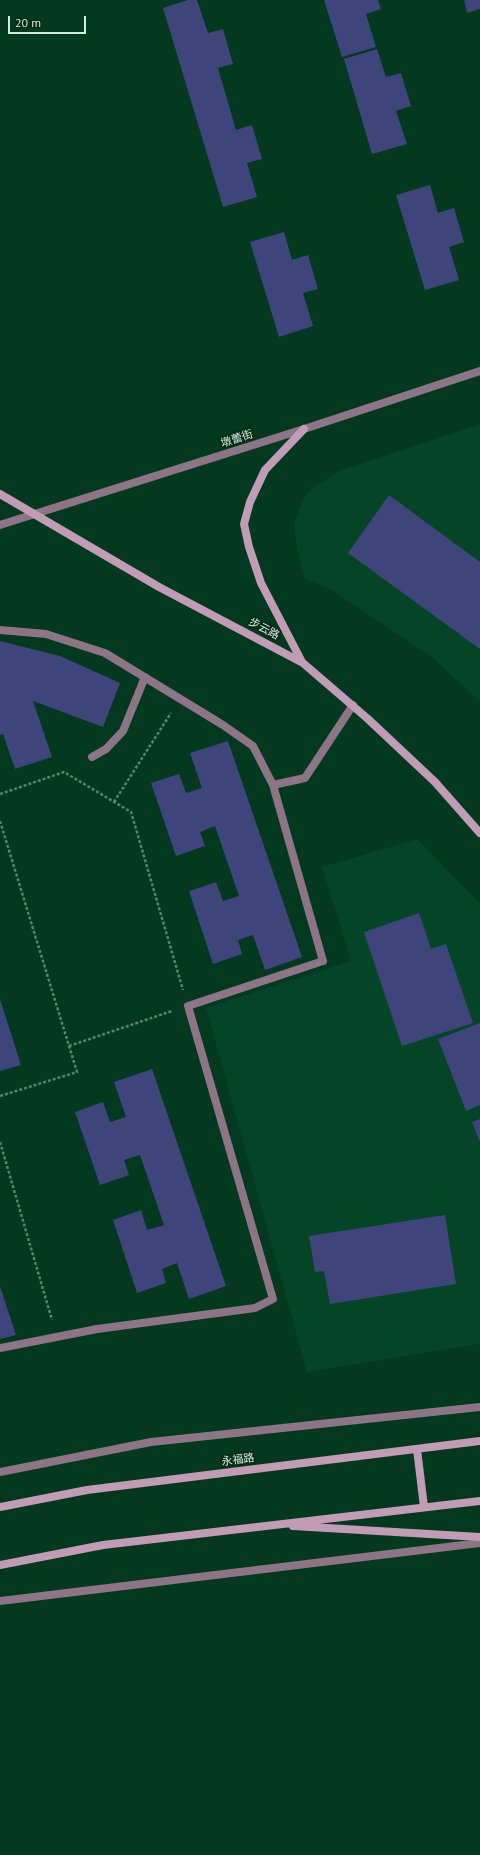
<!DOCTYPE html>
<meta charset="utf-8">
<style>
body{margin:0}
#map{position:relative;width:480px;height:1855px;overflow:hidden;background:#02391f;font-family:"PT Sans",sans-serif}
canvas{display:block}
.scale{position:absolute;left:8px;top:16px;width:78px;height:18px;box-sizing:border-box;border:2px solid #ceefd9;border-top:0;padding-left:5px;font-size:12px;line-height:14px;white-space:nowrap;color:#ceefd9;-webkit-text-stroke:3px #092c1a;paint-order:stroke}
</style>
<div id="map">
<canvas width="480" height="1855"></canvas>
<div class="scale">20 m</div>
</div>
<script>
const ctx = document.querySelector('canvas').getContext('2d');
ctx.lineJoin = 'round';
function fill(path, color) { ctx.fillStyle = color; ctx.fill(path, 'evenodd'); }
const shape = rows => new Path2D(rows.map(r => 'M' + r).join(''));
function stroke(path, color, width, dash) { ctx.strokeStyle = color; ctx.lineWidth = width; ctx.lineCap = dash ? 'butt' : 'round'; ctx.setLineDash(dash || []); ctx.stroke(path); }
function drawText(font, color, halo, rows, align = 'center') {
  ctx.font = font + ' "PT Sans","Noto Sans SC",sans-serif'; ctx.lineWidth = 4; ctx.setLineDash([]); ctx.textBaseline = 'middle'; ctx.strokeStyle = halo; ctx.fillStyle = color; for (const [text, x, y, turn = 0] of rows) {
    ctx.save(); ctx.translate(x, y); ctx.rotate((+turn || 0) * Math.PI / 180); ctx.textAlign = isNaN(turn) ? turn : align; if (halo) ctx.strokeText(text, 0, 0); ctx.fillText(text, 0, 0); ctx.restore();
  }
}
const built = shape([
 [480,424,480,701,429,655,332,590,305,579,297,550,294,524,303,499,313,487,339,471],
 [417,839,480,903,480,1344,307,1372,206,1008,351,961,322,867]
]);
const building = shape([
 [188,0,197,0,208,33,223,29,233,64,218,68,236,130,252,125,262,159,247,163,257,197,223,207,163,8],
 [324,0,378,0,381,9,366,14,376,47,342,57],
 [464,0,480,0,480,9,467,13],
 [377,49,386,77,401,73,411,106,396,111,407,144,372,154,344,59],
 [430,185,438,213,454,208,464,242,449,247,459,280,425,290,396,195],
 [284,232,292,260,308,255,318,289,303,293,313,326,279,337,250,242],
 [389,495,480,562,480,649,348,553],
 [0,641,60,656,120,683,103,727,33,701,52,757,15,769,3,734,0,735],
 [228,741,302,957,265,970,253,935,238,940,242,954,213,964,189,891,216,882,223,901,239,896,215,826,200,832,205,846,176,856,151,783,179,774,186,793,202,788,190,753],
 [419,913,431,949,446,944,473,1023,402,1046,364,932],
 [0,999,21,1065,0,1071],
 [480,1023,480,1105,466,1111,438,1039],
 [152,1069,226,1286,189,1299,177,1263,162,1269,166,1283,137,1293,113,1220,141,1210,147,1230,164,1225,140,1155,124,1160,129,1175,100,1185,75,1112,103,1102,110,1122,126,1117,114,1082],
 [480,1119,480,1142,472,1122],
 [445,1215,456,1284,330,1304,324,1271,315,1272,309,1236],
 [0,1286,16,1335,0,1339]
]);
const path = shape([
 [0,794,64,772,131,812,183,990],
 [114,802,171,713],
 [0,821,77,1072,0,1096],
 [69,1046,172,1011],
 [0,1142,52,1320]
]);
const lane = shape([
 [0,630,46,634,105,653,223,725,253,746,273,785],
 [92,757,106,749,123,731,145,677],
 [0,1348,97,1329,255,1308,273,1299,188,1006,323,961,273,785,305,778,353,705]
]);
const street = shape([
 [0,525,304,429,480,371],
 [0,1472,151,1442,480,1407],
 [0,1601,480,1543]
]);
const secondary = shape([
 [0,494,159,587,303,663,368,719,435,782,480,833],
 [302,662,261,583,249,547,244,524,250,502,265,470,304,429],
 [417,1449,424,1507],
 [0,1507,87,1490,480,1441],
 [293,1526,480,1537],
 [0,1565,103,1545,480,1501]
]);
const streetNames = [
 ["墩蕾街",237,439,-18],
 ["步云路",264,629,28],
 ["永福路",238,1460,-7]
];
fill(built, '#044427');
fill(building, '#3f457a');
stroke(path, '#57856c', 2.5, [3, 2]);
stroke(lane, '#8d7486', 8);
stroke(street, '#8d7486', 8);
stroke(secondary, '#c29bb7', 8);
drawText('11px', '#ceefd9', '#092c1a', streetNames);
</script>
